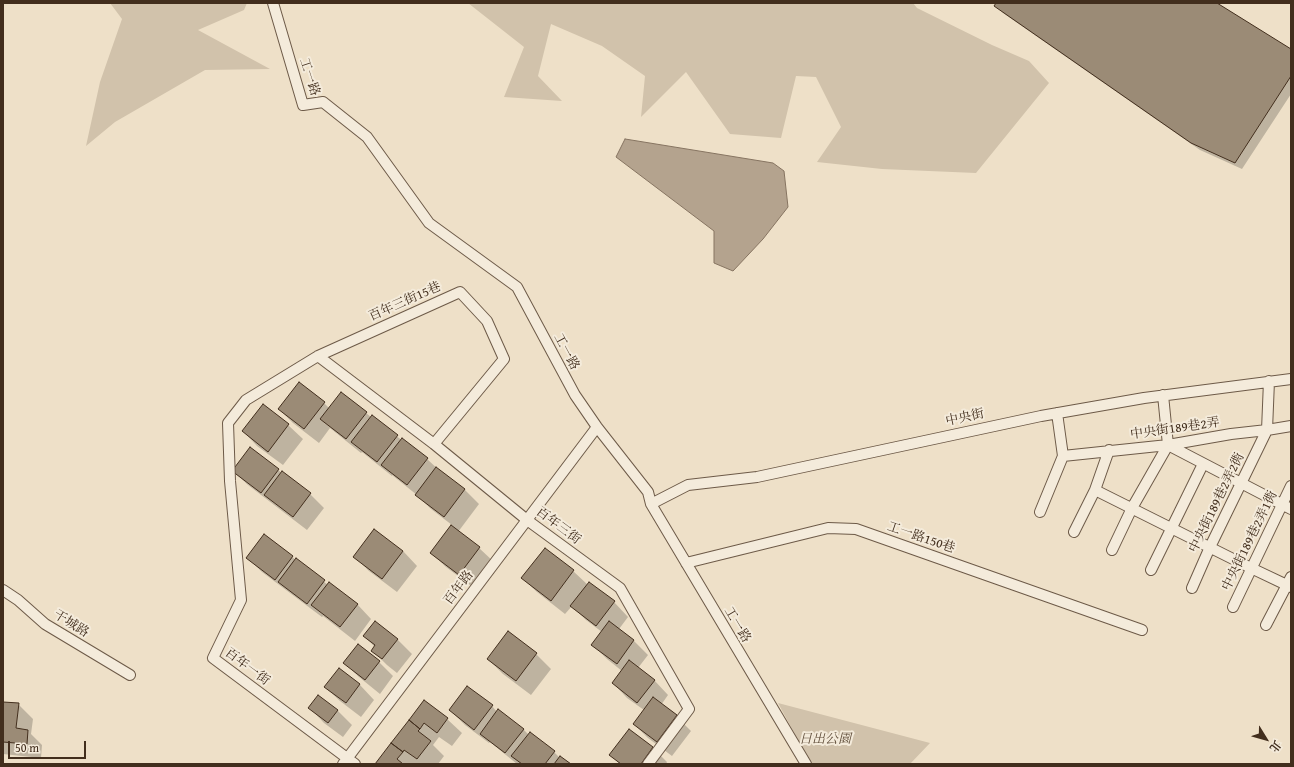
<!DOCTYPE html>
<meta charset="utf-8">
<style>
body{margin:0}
#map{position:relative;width:1294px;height:767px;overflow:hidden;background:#eee0c8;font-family:"Gentium Book Plus","Noto Serif TC",serif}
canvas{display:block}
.frame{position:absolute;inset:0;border:4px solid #422e1d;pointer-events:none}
.north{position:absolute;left:1246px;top:719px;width:40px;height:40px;-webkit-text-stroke:3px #f4ebdb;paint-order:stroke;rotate:127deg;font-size:11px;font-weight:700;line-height:16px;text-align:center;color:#422e1d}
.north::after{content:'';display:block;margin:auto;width:14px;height:18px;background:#422e1d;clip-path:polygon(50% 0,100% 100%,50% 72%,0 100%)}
.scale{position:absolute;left:8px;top:741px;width:78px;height:18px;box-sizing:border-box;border:2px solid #422e1d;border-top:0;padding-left:5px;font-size:12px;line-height:14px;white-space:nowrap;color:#422e1d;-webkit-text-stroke:3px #f4ebdb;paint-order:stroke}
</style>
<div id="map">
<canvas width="1294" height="767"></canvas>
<div class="frame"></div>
<div class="north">北</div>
<div class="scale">50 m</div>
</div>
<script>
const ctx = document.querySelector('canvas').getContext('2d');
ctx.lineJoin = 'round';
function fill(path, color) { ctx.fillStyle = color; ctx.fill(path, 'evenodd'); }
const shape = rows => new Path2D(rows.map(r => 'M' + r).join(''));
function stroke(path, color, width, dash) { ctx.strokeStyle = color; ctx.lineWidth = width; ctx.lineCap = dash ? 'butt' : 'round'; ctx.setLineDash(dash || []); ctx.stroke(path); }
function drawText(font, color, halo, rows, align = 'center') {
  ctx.font = font + ' "Gentium Book Plus","Noto Serif TC",serif'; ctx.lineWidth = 4; ctx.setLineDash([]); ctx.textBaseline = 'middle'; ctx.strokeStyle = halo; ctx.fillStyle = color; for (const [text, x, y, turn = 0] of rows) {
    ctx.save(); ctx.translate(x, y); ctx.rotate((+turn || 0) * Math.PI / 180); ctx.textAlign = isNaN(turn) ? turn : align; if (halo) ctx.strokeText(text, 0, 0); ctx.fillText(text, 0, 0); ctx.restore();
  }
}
const green = shape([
 [110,3,247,3,244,10,198,30,270,69,205,70,115,122,86,146,100,82,122,19],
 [468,3,913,3,917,8,992,45,1029,61,1049,83,976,173,882,169,817,162,841,127,816,77,796,76,781,138,730,134,686,72,641,117,645,76,602,46,551,24,538,76,562,101,504,97,524,47],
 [778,703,930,743,910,764,811,764]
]);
const water = shape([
 [625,139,773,163,784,171,788,207,763,239,733,271,714,263,714,231,616,157,625,139]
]);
const shadow = shape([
 [995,3,1216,3,1291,50,1291,94,1242,169,1200,150,1003,13,996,5,997,4],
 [324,403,329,408,366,413,371,417,427,459,440,471,465,490,479,504,458,532,479,548,494,562,474,588,446,567,431,553,452,525,431,509,417,495,392,475,392,476,362,452,361,453,330,428,319,443,293,423,279,409],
 [263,405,288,425,303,439,283,465,257,446,243,431],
 [278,470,310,494,324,508,307,530,248,485,233,471],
 [264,535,328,585,357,604,371,619,355,641,323,616,322,617,262,572,248,558],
 [545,549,573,571,588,585,614,602,628,617,619,629,634,641,648,655,638,668,654,680,668,695,661,705,676,716,691,731,672,756,648,738,634,724,644,710,627,698,613,683,622,671,607,659,593,645,602,632,586,620,572,606,565,614,537,592,522,578],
 [403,551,417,566,397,592,369,571,355,557],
 [508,633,536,654,551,669,531,695,503,674,488,659],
 [364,636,397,639,412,654,397,673,387,665,373,651,375,647],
 [379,662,393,676,380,694,359,677,345,663],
 [339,669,360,685,374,700,361,717,340,701,325,687],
 [319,696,338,711,352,725,343,737,324,723,310,708],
 [424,701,447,719,462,733,452,746,439,737,433,745,444,756,438,764,376,764],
 [3,703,18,704,33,719,31,734,42,745,41,758,3,754],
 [492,706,497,712,523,729,529,735,554,752,560,758,569,764,517,764,490,742,489,743,465,725,450,710],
 [629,730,653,748,667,762,666,764,620,764,611,755]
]);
const building = shape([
 [996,3,1217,3,1291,49,1291,76,1235,163,1191,143,994,6,996,3],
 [299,382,325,402,304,429,278,409,299,382],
 [341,392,367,412,346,439,320,419,341,392],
 [263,404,289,424,268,452,242,431,263,404],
 [372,415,398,435,377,462,351,442,372,415],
 [402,438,428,458,407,485,381,465,402,438],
 [250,447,279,469,261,493,232,471,250,447],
 [436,467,465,489,444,517,415,495,436,467],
 [282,471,311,493,293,517,264,495,282,471],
 [451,525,480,547,459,575,430,553,451,525],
 [374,529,403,551,382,579,353,557,374,529],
 [264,534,293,556,275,580,246,558,264,534],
 [545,548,574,570,551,601,521,578,545,548],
 [296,558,325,580,307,604,278,582,296,558],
 [329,582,358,604,340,627,311,605,329,582],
 [589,582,615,601,596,626,570,606,589,582],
 [375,621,398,639,382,659,371,651,375,645,363,636,375,621],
 [609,621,634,640,617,664,591,645,609,621],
 [508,631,537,653,516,681,487,659,508,631],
 [358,644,380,661,365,680,343,663,358,644],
 [629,660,655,680,637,703,612,683,629,660],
 [339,668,360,684,346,703,324,687,339,668],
 [467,686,493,705,474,730,449,710,467,686],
 [318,695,338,710,328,723,308,708,318,695],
 [653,697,677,715,657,742,633,724,653,697],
 [424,700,448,718,437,733,424,723,420,729,409,720,424,700],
 [3,702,19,703,16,728,28,730,27,744,3,742,3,702],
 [498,709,524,729,505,753,480,734,498,709],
 [409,720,420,729,418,731,431,741,417,759,404,750,403,752,391,743,409,720],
 [629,729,653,747,641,764,621,764,609,755,629,729],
 [530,732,555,751,545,764,522,764,511,756,530,732],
 [391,743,403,752,397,759,403,764,375,764,391,743],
 [560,756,571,764,554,764,560,756]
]);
const minor = shape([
 [273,3,303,105,323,102,367,137,429,223,517,287,575,395,597,427,648,492,651,504,806,764],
 [318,356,434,444,527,520,620,588,689,709,648,764],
 [1163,395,1168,445],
 [1168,445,1291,509],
 [1063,456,1168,445,1231,434,1267,430,1291,426],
 [1095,490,1251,568,1291,587],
 [651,504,688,485,757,477,1041,416,1144,398,1291,379],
 [1040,512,1063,456,1057,413],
 [1074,532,1095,490,1109,450],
 [1112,550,1132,508,1168,445],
 [686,563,828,528,856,529,1142,630],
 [1151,570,1203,464],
 [1192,588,1210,547,1267,430,1269,381],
 [3,590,18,600,45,624,130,675],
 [1233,607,1291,486],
 [1266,625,1291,577],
 [343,764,597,427],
 [355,764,213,658,241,600,230,481,228,423,246,400,318,356,460,292,487,321,504,359,434,444]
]);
const streetNames = [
 ["工一路",309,77,72],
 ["百年三街15巷",405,302,-24],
 ["工一路",566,352,62],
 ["中央街",965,418,-12],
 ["中央街189巷2弄",1175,429,-8],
 ["中央街189巷2弄2衖",1217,503,-64],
 ["百年三街",558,526,37],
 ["工一路150巷",921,538,19],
 ["中央街189巷2弄1衖",1250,541,-64],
 ["百年路",459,588,-53],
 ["干城路",71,624,32],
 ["工一路",737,625,59],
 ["百年一街",247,667,37]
];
const parkNames = [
 ["日出公園",825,740]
];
fill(green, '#d1c2ab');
fill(water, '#b4a38e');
stroke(water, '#867461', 1);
fill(shadow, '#0003');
fill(building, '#9b8b76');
stroke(building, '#422e1d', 1);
stroke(minor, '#6d5a48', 12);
stroke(minor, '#f4ebdb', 10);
drawText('13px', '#422e1d', '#f4ebdb', streetNames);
drawText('italic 13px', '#5f4c39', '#f4ebdb', parkNames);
</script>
